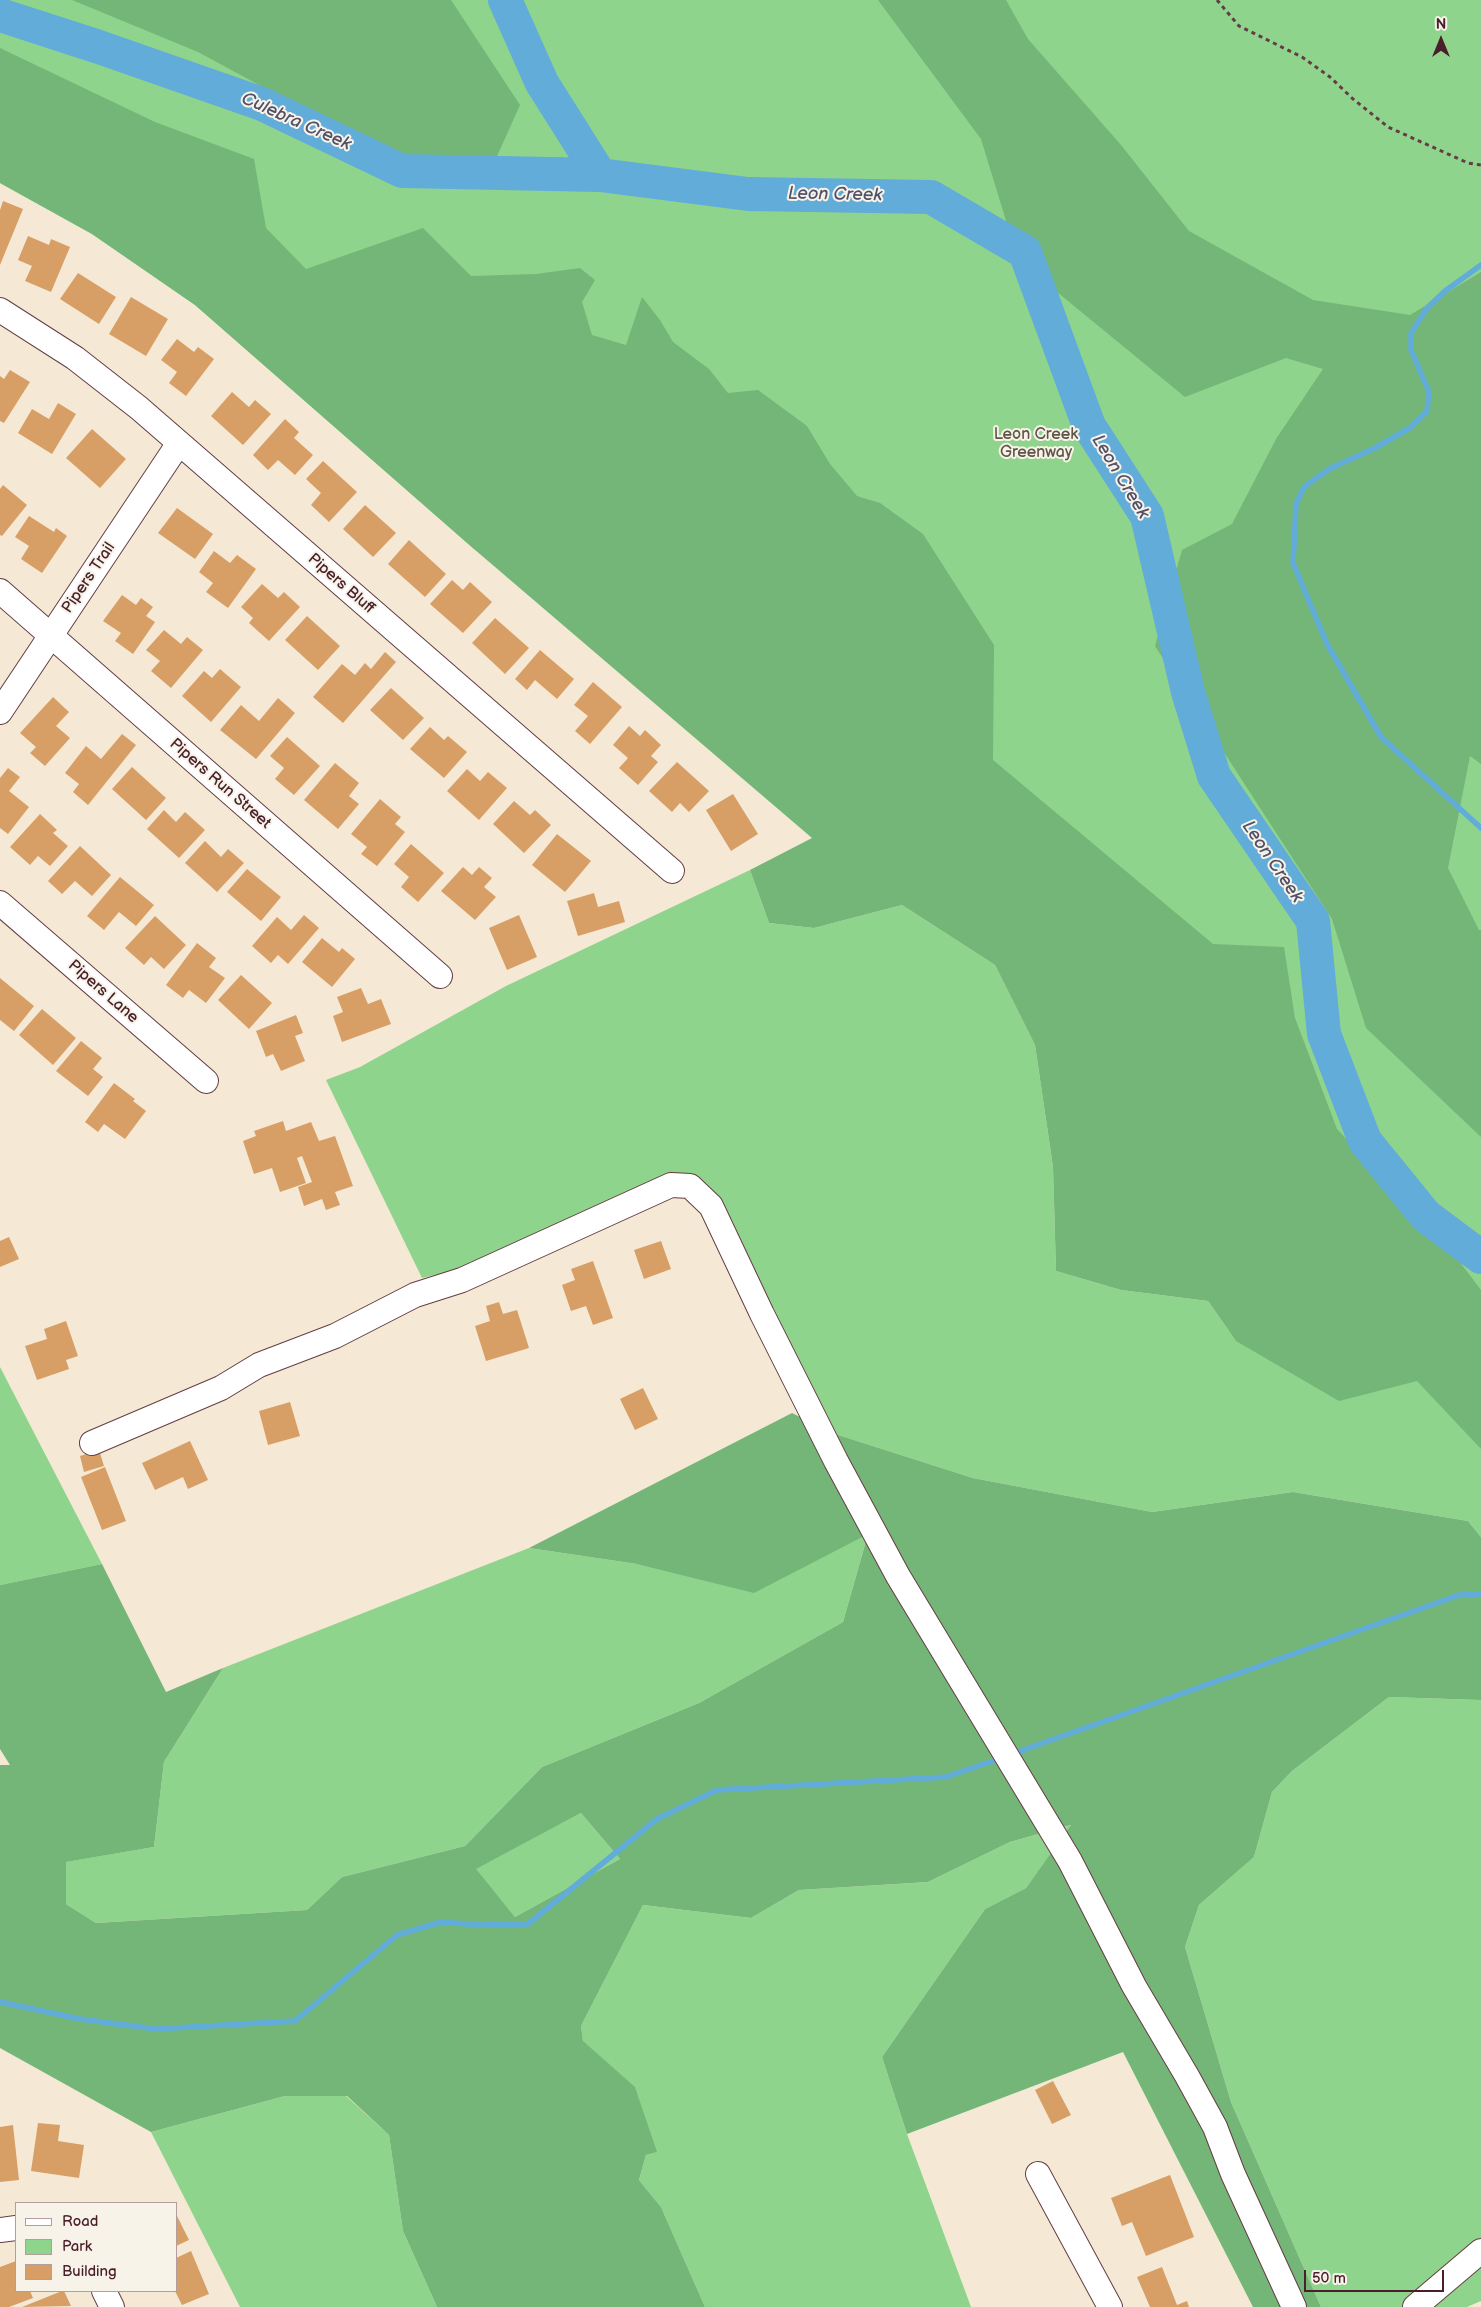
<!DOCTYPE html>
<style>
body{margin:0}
#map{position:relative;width:1481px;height:2307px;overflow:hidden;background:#f5e9d5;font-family:"Balsamiq Sans",sans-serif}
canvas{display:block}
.legend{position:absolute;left:15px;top:2202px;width:162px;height:90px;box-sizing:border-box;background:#f7f3e8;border:1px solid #b29e9c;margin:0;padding:6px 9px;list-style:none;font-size:15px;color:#4a1f2b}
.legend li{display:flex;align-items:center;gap:10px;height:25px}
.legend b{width:25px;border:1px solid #b29e9c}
.north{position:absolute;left:1416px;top:15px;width:50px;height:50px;-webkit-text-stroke:4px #f7f3e8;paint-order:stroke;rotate:0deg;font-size:14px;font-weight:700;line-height:20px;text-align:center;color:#4a1f2b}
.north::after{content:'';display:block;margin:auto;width:18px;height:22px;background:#4a1f2b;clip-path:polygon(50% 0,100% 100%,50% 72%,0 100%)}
.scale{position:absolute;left:1304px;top:2270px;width:140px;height:22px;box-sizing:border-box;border:2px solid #4a1f2b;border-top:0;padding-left:6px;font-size:15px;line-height:18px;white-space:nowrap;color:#4a1f2b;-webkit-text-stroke:4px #f7f3e8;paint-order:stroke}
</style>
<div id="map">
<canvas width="1481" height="2307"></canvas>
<ul class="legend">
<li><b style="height:6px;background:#fff"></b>Road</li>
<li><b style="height:14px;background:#8fd48d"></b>Park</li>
<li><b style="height:14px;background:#d79f65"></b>Building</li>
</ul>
<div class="north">N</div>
<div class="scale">50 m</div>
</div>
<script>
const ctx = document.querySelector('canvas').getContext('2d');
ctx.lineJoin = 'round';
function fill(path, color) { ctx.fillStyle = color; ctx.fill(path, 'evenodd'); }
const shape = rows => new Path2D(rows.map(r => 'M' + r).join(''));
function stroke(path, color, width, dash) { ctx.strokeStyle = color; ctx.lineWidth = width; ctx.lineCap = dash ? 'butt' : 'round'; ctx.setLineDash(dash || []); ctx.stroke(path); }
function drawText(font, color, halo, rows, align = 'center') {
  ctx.font = font + ' "Balsamiq Sans",sans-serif'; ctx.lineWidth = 4; ctx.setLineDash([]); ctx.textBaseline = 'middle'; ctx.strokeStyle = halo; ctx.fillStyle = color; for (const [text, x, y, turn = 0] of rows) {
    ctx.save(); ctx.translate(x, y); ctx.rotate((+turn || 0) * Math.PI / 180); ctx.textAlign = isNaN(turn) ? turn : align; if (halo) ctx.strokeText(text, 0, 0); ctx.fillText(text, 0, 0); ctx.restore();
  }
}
const green = shape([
 [0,0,1481,0,1481,1537,1468,1521,1293,1492,1152,1512,973,1478,832,1433,710,1194,696,1176,670,1175,456,1270,422,1278,326,1080,360,1067,506,986,750,870,769,923,814,928,902,905,995,965,1035,1045,1053,1167,1056,1271,1121,1290,1208,1301,1236,1341,953,889,474,549,195,305,92,234,0,183],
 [0,1367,102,1564,0,1585],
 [868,1534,843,1622,699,1703,542,1767,465,1846,342,1877,307,1910,96,1923,66,1904,65,1862,154,1847,164,1762,223,1668,529,1548,637,1564],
 [1389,1697,1481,1700,1481,2301,1467,2307,1321,2307,1231,2102,1185,1947,1199,1905,1254,1857,1272,1792,1292,1771],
 [581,1813,620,1859,515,1917,475,1869],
 [1072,1825,1026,1888,985,1909,882,2057,907,2134,971,2307,705,2307,661,2207,639,2180,646,2155,656,2152,635,2088,583,2042,581,2026,643,1905,751,1918,799,1890,928,1882,1010,1842],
 [285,2096,346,2096,389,2135,403,2231,437,2307,240,2307,151,2132]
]);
const forest = shape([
 [72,0,451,0,520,105,494,163,411,156,381,151,198,52],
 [878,0,1006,0,1028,39,1121,145,1189,231,1313,300,1410,315,1481,272,1481,764,1470,756,1448,868,1479,930,1481,930,1481,1137,1366,1028,1332,919,1155,646,1182,550,1232,524,1276,439,1323,369,1286,358,1185,397,1018,260,981,139],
 [0,48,155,122,254,159,266,228,306,269,423,228,471,276,536,274,580,268,595,280,582,302,592,335,626,345,642,297,660,320,673,342,709,369,728,393,758,390,807,426,830,464,857,496,880,503,923,534,994,645,993,760,1213,944,1284,947,1295,1018,1337,1129,1456,1257,1481,1290,1481,1449,1417,1381,1339,1401,1236,1341,1208,1301,1121,1290,1056,1271,1053,1167,1035,1045,995,965,902,905,814,928,769,923,750,870,812,838,474,549,195,305,92,234,0,183],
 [792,1413,832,1433,973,1478,1152,1512,1293,1492,1468,1521,1481,1537,1481,1700,1389,1697,1292,1771,1272,1792,1254,1857,1199,1905,1185,1947,1231,2102,1321,2307,1253,2307,1123,2052,907,2134,882,2057,985,1909,1026,1888,1071,1825,1010,1842,928,1882,799,1890,751,1918,643,1905,581,2026,583,2041,635,2087,657,2152,646,2155,639,2180,661,2207,705,2307,437,2307,403,2231,389,2135,347,2096,285,2096,151,2132,0,2048,0,1765,10,1765,0,1749,0,1585,102,1564,166,1692,223,1668,164,1762,154,1847,66,1862,66,1904,96,1923,307,1910,342,1877,465,1846,542,1767,699,1703,843,1622,868,1534,754,1593,637,1564,529,1548],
 [581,1813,620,1859,515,1917,476,1869]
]);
const stream = shape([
 [1481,265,1445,291,1427,308,1411,333,1411,350,1429,392,1427,411,1411,427,1375,448,1329,469,1304,487,1296,504,1293,563,1327,644,1381,737,1481,828],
 [1012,1754,1459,1595,1481,1594],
 [0,2002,80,2019,156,2029,295,2021,397,1935,441,1922,481,1925,528,1924,657,1819,717,1790,946,1777,1001,1758]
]);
const river = shape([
 [505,0,542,83,600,175],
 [0,15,99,47,262,104,402,171,600,175,748,194,931,197,1025,252,1089,426,1147,516,1188,692,1214,776,1313,921,1324,1034,1365,1141,1426,1216,1481,1257]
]);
const building = shape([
 [3,201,23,209,0,265,0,210],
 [28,236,49,245,51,239,70,247,51,292,25,281,32,266,18,260],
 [78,273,116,297,99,324,60,299],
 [131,297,168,319,146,356,109,334],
 [177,339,194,352,198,347,214,359,186,396,169,383,177,372,161,360],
 [10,370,30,382,4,423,0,421,0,376,4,379],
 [232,392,249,407,255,400,271,414,243,445,211,416],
 [58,403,76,414,52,454,18,433,32,409,49,419],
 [285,419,299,432,294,438,313,455,295,475,278,460,268,470,253,455],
 [92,429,126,459,100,488,66,458],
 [323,461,357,492,329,522,311,505,321,493,306,479],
 [3,485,27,505,2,536,0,535,0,489],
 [365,505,396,533,373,557,343,529],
 [177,508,213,534,195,559,158,533],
 [29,516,54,532,56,528,67,536,42,573,21,559,29,546,15,537],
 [409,540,446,574,425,597,388,564],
 [214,551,230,563,237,555,256,569,228,608,206,592,213,583,199,572],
 [452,580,463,590,470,582,492,602,463,633,430,604],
 [262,584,278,598,284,592,300,607,269,641,249,623,253,618,241,607],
 [122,595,136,605,141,598,153,607,146,616,155,622,133,654,115,641,121,633,103,621],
 [307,616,340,646,318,670,285,640],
 [495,618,529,648,505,674,472,643],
 [164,630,181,644,187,637,203,650,171,688,151,671,160,661,146,650],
 [540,650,574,679,557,699,535,680,527,690,515,679],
 [385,652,396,662,343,723,313,697,342,664,355,675,365,663,371,669],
 [220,669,241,687,211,722,182,696,204,671,212,678],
 [593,682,622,707,590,744,575,731,588,716,574,705],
 [391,688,424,718,403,740,370,710],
 [53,697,69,712,56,726,70,738,45,766,30,753,36,747,20,733],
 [278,698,295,713,256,759,220,730,241,705,259,721],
 [629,726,640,736,645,730,661,745,651,756,658,762,638,785,619,768,628,758,613,745],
 [430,727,444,740,448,736,467,752,444,778,410,749],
 [122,734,136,745,88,805,73,792,79,784,65,773,86,746,101,759],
 [287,737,320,766,294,795,275,779,284,768,270,756],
 [677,762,709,791,689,812,680,803,672,812,649,791],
 [335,763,359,783,349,796,359,804,338,829,304,800],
 [132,767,166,798,146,820,112,789],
 [8,768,20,777,9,791,29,807,8,834,0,828,0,778],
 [467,769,480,781,488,772,507,788,479,820,447,791],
 [733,794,758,834,731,851,706,810],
 [380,799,401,817,395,824,405,832,377,866,361,854,367,847,351,834],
 [514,801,530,815,535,810,551,825,524,853,493,824],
 [164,810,176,822,185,812,205,830,179,858,147,829],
 [40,814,57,830,53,833,68,846,50,866,38,856,30,865,10,847],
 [557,834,591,861,565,892,532,865],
 [205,841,221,857,228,849,244,863,217,892,185,863],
 [411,844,444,873,418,902,401,887,409,877,394,864],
 [80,846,111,875,92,896,75,881,62,894,48,881],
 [463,867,472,875,479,867,492,878,484,887,496,897,475,920,441,891],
 [247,869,281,897,261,921,227,892],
 [120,877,154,905,136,926,119,912,104,930,87,916],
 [594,893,598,907,619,901,625,922,578,936,567,901],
 [304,915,319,928,288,964,278,955,271,963,252,946,277,917,291,930],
 [519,915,537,957,507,970,489,928],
 [155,916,186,945,164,969,151,957,144,965,125,948],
 [322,938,339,952,342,948,355,959,332,987,302,962],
 [197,943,216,958,209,967,225,978,206,1003,189,990,183,998,166,985],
 [241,975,272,1003,249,1029,218,1000],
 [0,978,34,1006,14,1031,0,1020],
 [361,988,368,1004,381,999,391,1024,342,1042,333,1016,343,1012,337,997],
 [42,1009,76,1038,53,1065,19,1035],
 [296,1015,303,1033,295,1036,305,1061,281,1071,273,1054,266,1057,256,1031],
 [81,1041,102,1058,93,1069,103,1077,88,1096,56,1071],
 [114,1083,135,1099,133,1101,146,1111,125,1139,104,1124,98,1132,85,1122],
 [283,1121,286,1131,311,1122,319,1141,335,1136,353,1186,335,1192,340,1205,326,1210,322,1199,304,1206,298,1187,312,1182,302,1156,297,1158,306,1183,280,1192,272,1168,254,1174,243,1141,256,1136,254,1131],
 [9,1237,19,1259,0,1267,0,1241],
 [661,1241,671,1269,644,1279,634,1250],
 [593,1261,613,1318,593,1325,586,1306,571,1311,562,1285,575,1280,571,1269],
 [499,1302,503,1314,517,1310,529,1348,486,1361,475,1326,490,1321,486,1306],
 [66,1321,78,1356,66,1360,69,1369,37,1380,25,1346,47,1339,44,1329],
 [643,1388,658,1419,635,1430,620,1399],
 [290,1402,300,1436,268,1445,259,1411],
 [190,1441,208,1480,188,1489,183,1477,155,1490,142,1463],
 [99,1450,104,1466,84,1472,80,1456],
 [105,1467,126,1521,102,1530,81,1477],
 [1053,2081,1071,2115,1052,2124,1035,2090],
 [38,2123,60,2125,58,2141,84,2145,79,2178,31,2171],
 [13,2125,19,2180,0,2182,0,2127],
 [1170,2175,1194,2237,1146,2256,1132,2222,1122,2226,1111,2198],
 [176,2214,189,2240,176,2246],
 [191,2251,209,2294,182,2305,175,2291,176,2258],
 [16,2261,16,2291,30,2291,33,2298,9,2307,0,2307,0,2267],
 [1162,2267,1177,2305,1187,2301,1189,2307,1150,2307,1137,2277],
 [62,2291,64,2291,71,2306,22,2307]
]);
const path = shape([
 [1217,0,1239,26,1302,57,1330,77,1353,99,1388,127,1468,163,1481,165]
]);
const minor = shape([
 [0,310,75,358,139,408,672,871],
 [0,591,440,976],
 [0,712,179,443],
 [0,903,206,1081],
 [92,1443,221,1388,259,1365,335,1336,415,1295,462,1280,671,1185,690,1186,711,1206,762,1314,836,1461,898,1576,1070,1861,1134,1986,1187,2076,1215,2127,1233,2174,1294,2307],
 [1038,2174,1110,2307],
 [0,2230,16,2228],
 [104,2291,112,2307],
 [1415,2307,1481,2251]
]);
const parkNames = [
 ["Leon Creek",1036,435],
 ["Greenway",1036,453]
];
const streetNames = [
 ["Pipers Trail",89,578,-56],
 ["Pipers Bluff",341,584,41],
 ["Pipers Run Street",220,784,41],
 ["Pipers Lane",103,992,41]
];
const waterNames = [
 ["Culebra Creek",296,122,24],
 ["Leon Creek",835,195,1],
 ["Leon Creek",1120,477,59],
 ["Leon Creek",1272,862,56]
];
fill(green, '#8fd48d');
fill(forest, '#73b678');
stroke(stream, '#61acd9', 5.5);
stroke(river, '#61acd9', 34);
fill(building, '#d79f65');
stroke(minor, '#643d44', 26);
stroke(path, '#643d44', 3, [4, 4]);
stroke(minor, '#fff', 24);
drawText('16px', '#5f5548', '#f7f3e8', parkNames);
drawText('16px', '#4a1f2b', '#f7f3e8', streetNames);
drawText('italic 18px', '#525068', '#f7f3e8', waterNames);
</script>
